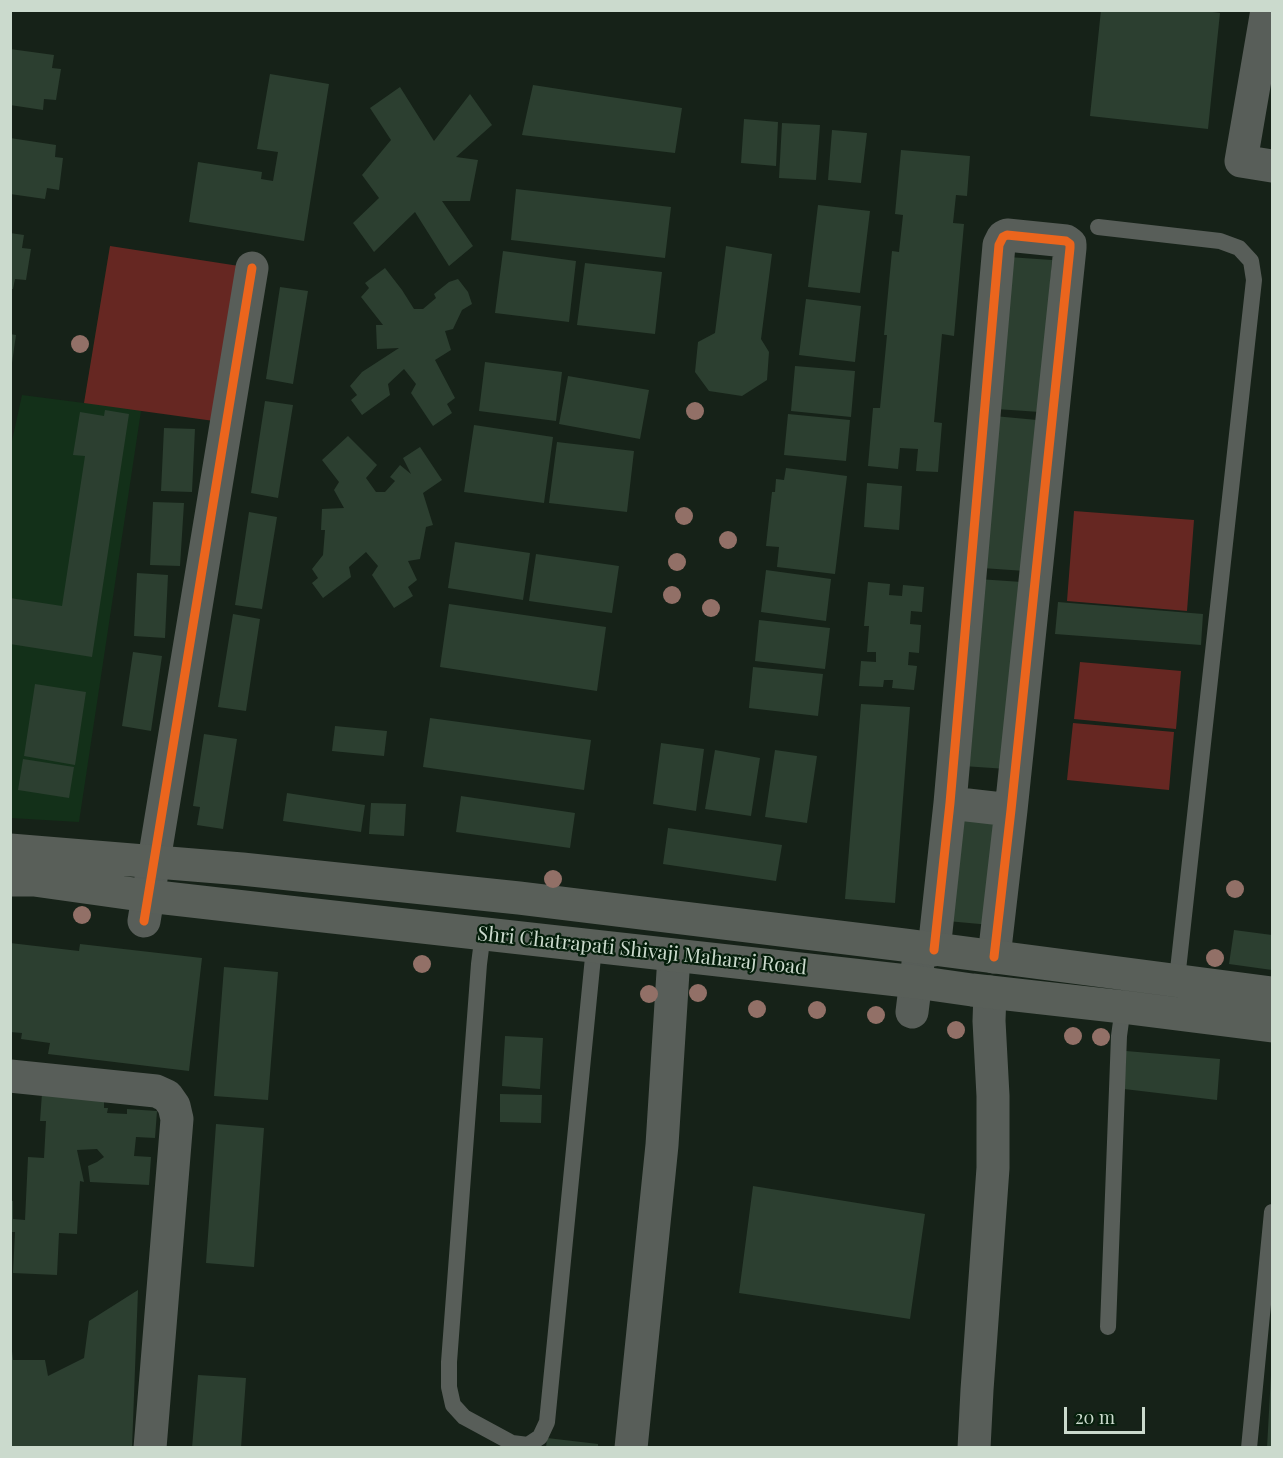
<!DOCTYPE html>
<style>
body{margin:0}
#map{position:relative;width:1283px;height:1458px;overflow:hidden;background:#162218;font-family:"Playfair Display",serif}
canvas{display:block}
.frame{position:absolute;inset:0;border:12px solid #cbdacd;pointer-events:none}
.scale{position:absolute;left:1064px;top:1407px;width:81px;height:27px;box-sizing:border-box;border:3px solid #cbdacd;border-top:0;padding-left:8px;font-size:18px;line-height:21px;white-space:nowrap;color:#cbdacd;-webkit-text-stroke:4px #061f0c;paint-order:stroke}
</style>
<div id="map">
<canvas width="1283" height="1458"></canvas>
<div class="frame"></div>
<div class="scale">20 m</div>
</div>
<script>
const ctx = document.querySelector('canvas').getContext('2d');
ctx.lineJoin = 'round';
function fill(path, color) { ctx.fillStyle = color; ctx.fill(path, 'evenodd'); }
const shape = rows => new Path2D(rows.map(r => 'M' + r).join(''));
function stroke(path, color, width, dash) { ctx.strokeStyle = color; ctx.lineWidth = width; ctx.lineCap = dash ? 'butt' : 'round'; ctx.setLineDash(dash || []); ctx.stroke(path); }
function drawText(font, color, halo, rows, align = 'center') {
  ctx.font = font + ' "Playfair Display",serif'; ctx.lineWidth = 4.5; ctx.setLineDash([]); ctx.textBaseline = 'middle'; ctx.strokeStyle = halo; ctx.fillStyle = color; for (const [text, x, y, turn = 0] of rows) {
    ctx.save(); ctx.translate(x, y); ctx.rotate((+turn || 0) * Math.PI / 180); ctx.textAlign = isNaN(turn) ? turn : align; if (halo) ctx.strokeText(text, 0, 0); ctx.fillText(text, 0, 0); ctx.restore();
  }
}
const built = shape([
 [110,246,141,411,79,822,11,818,10,450,22,395,84,403]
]);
const green = shape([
 [110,246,239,266,214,421,84,403],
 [1074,511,1194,520,1187,611,1067,601],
 [1080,662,1181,671,1176,729,1074,719],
 [1073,723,1174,732,1169,790,1067,780]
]);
const building = shape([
 [1101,10,1198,10,1220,13,1208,129,1090,116],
 [10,49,54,55,52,68,61,69,56,100,44,99,43,110,10,105],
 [270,74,329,84,304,241,189,222,198,162,262,172,261,179,273,181,278,152,257,149],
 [533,85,682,108,675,153,522,135],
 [400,87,434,141,470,94,492,125,456,157,478,160,470,201,442,201,473,246,449,266,415,212,374,252,353,223,379,198,362,175,391,140,370,108],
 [744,119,778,122,776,166,741,163],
 [782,123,820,125,816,180,779,178],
 [832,130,867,133,861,183,828,180],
 [10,138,56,145,55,157,63,158,59,190,47,188,45,199,10,194],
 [901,150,970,156,967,196,956,195,953,223,964,224,954,336,942,334,934,422,942,423,938,472,916,471,918,449,900,448,898,469,868,466,873,408,880,408,887,335,884,335,892,251,899,252,903,215,895,214],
 [516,189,671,207,665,258,511,240],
 [818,205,870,211,860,293,808,287],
 [10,233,24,235,22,248,31,249,26,280,15,279,13,289,10,289],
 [726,246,772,254,761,339,769,352,767,380,742,396,709,391,695,372,698,342,715,333],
 [503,251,576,261,569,322,495,313],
 [1008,257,1052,260,1040,412,996,409],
 [585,263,662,272,655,334,577,325],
 [385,268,402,290,414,309,423,309,436,298,434,294,449,282,458,279,468,292,472,304,462,310,453,329,445,331,451,350,435,360,455,398,447,404,452,413,433,426,411,393,416,384,404,369,388,384,390,395,362,415,351,400,357,395,350,386,362,372,399,348,377,349,376,325,383,325,361,297,369,288,365,283],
 [280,287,308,291,293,384,266,379],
 [806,299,861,306,855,362,799,355],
 [10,334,16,335,12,363,10,363],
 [485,362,562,372,556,421,479,411],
 [795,366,855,371,851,417,791,411],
 [568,376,649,390,640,439,559,424],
 [265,401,293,405,278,498,251,493],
 [105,410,129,414,92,657,10,644,10,598,62,606,85,456,73,455,80,412,104,416],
 [788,414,850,420,846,461,784,455],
 [994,416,1037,420,1025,571,982,568],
 [474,425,553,437,544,503,464,492],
 [164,428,195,429,192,492,161,491],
 [348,436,377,465,366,478,376,492,385,492,395,481,390,477,400,465,411,474,403,458,420,447,442,480,423,493,433,525,426,527,420,559,408,561,417,580,408,587,413,596,394,608,372,575,378,566,366,552,349,567,351,577,323,598,312,583,318,578,312,569,323,555,325,530,321,530,322,509,344,508,334,490,339,482,322,460],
 [557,442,634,451,627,512,549,503],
 [786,468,847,476,835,574,777,567,779,547,766,546,772,492,775,492,776,479,784,480],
 [867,483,902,486,899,530,864,527],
 [153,502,184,503,180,566,150,565],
 [249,512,277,517,262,609,235,605],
 [455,542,530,553,523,600,448,588],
 [536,554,619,566,612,613,529,601],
 [766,570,831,579,826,621,761,612],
 [137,573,168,575,165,638,134,636],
 [978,579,1022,582,1007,769,963,766],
 [868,582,890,584,889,595,902,596,903,585,924,587,922,612,911,611,910,624,921,625,919,653,909,652,908,665,917,666,914,690,892,688,893,680,884,680,883,687,859,686,861,661,876,662,876,652,867,652,869,626,864,626],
 [1058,602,1203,614,1201,645,1055,634],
 [449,604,606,627,597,691,440,667],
 [233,614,260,619,246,711,218,707],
 [759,620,830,628,825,669,755,661],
 [133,652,162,656,151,731,122,726],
 [753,667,823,674,818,716,749,708],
 [35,684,86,692,75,765,24,756],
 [861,704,910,707,895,903,845,899],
 [430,718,591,740,584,790,423,767],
 [335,726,387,731,384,756,332,751],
 [204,734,237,739,223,829,197,825,200,807,193,806],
 [661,743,704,749,696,811,653,804],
 [715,750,760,758,751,816,705,809],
 [775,750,817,756,807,823,765,817],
 [23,759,74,767,69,798,18,790],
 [287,793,365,805,361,832,283,821],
 [461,796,575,813,570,848,456,832],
 [371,803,406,804,404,836,369,834],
 [956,813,1000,816,991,925,947,921],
 [668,828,782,845,776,881,663,864],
 [1234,930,1272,935,1272,970,1229,964],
 [10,943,79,951,80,944,202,958,189,1071,48,1054,50,1043,21,1039,22,1033,10,1032],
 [224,967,278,972,268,1100,214,1096],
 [505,1036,543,1038,540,1089,502,1086],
 [1126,1051,1220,1059,1217,1100,1124,1089],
 [42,1093,104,1096,104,1108,108,1108,107,1113,127,1114,127,1109,157,1111,155,1138,136,1137,134,1156,151,1157,149,1185,90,1182,88,1166,97,1162,104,1157,97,1149,77,1150,84,1182,80,1181,77,1234,59,1233,57,1275,13,1273,15,1232,10,1232,10,1200,13,1201,13,1219,25,1220,28,1157,44,1158,46,1121,40,1121],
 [500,1094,542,1095,541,1123,500,1122],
 [216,1124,264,1128,254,1267,206,1263],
 [753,1186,925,1214,910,1319,739,1293],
 [138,1290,132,1448,10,1448,10,1351,12,1351,13,1360,45,1360,48,1376,84,1358,89,1321],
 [198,1375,246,1378,241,1448,192,1448],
 [1271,1375,1272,1375,1272,1448,1267,1448],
 [547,1438,598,1444,598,1448,546,1448]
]);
const lane = shape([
 [1098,227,1220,241,1239,248,1251,261,1254,280,1177,979],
 [483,933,479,964,449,1362,449,1387,453,1405,464,1417,512,1443,528,1445,540,1437,547,1422,594,947],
 [1108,1327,1119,1036,1123,1007],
 [1249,1448,1272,1212]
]);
const street = shape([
 [1267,10,1241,161,1272,166],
 [950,803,1011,810],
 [144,921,252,268],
 [934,950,950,803,999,245,1003,237,1007,235,1066,241,1070,244,1070,248,1011,810,994,957],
 [912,1012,919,955],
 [10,1076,156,1091,167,1096,174,1106,177,1119,150,1448],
 [631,1448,662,1145,674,956],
 [974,1448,977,1390,993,1168,993,1096,989,1021,990,992]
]);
const secondary = shape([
 [10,850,242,869,519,898,904,945,1272,993],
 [10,880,34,880,148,896,288,912,916,982,972,990,1123,1007,1272,1026]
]);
const cycleway = shape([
 [144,921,252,268],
 [934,950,950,803,999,245,1003,237,1007,235,1066,241,1070,244,1070,248,1011,810,994,957]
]);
const trees = [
 [80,344],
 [695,411],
 [684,516],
 [728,540],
 [677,562],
 [672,595],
 [711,608],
 [553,879],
 [1235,889],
 [82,915],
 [1215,958],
 [422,964],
 [698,993],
 [649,994],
 [757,1009],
 [817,1010],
 [876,1015],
 [956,1030],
 [1073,1036],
 [1101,1037]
];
const streetNames = [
 ["Shri Chatrapati Shivaji Maharaj Road",642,951,6]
];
fill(built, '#133019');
fill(green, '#662722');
fill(building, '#2c3f30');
stroke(lane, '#585e59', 16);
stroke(street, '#585e59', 33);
stroke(secondary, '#595f59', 33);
stroke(cycleway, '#eb651d', 9);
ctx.fillStyle = '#927067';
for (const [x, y] of trees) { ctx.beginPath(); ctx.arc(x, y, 9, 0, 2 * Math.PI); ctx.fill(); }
drawText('20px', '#cbdacd', '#061f0c', streetNames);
</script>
